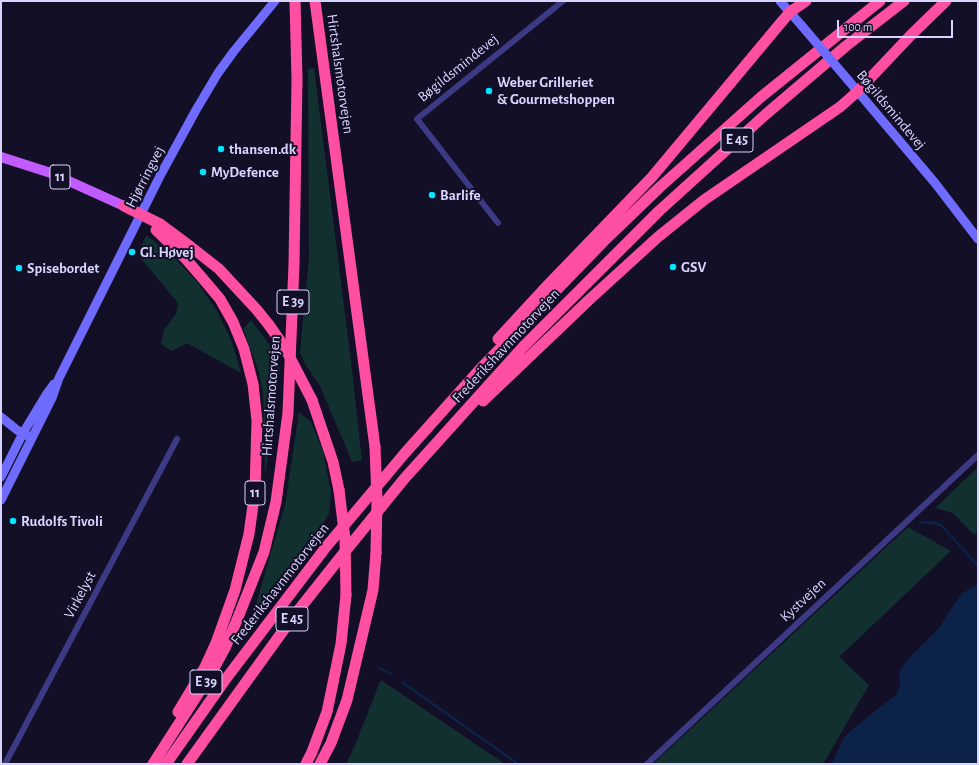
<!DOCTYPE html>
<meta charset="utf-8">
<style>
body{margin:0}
#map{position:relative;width:979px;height:765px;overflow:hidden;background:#130f26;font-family:"Alegreya Sans",sans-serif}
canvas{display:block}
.frame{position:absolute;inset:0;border:2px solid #d9d4ff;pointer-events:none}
.scale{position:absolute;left:837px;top:20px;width:116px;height:18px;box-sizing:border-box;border:2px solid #d9d4ff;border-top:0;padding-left:5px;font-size:12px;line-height:14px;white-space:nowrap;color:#d9d4ff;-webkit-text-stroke:3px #130f26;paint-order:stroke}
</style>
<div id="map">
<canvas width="979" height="765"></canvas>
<div class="frame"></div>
<div class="scale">100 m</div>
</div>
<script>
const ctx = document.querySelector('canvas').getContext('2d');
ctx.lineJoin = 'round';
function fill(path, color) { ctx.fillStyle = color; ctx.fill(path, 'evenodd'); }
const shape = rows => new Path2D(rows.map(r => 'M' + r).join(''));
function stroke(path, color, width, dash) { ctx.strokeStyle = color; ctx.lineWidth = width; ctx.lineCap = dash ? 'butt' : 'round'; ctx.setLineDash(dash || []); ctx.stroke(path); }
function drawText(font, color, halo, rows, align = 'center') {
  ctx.font = font + ' "Alegreya Sans",sans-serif'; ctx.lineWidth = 4; ctx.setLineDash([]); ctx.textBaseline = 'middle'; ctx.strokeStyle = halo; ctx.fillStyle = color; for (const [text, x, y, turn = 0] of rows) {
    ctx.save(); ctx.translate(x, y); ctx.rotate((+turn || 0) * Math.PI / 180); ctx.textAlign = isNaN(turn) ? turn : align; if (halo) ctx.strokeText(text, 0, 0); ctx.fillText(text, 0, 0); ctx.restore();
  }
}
const green = shape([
 [314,68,351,361,362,460,352,462,320,386,305,364,300,353,309,257,308,69],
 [146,235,173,256,197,282,217,311,232,342,241,373,187,343,172,351,161,344,164,330,176,314,178,303,138,255],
 [251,320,269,344,280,368,265,476,263,394,258,369,243,329],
 [299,412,311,422,323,451,331,492,329,514,319,530,263,606,256,604,285,505],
 [978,467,978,531,974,535,953,513,935,508],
 [908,527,951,551,839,657,869,685,823,764,653,764],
 [381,679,381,680,505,764,346,764,355,745]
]);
const water = shape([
 [978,584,978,764,830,764,834,759,843,739,848,733,886,702,895,696,898,691,900,684,899,677,900,671,907,660,939,628,957,600,963,593]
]);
const stream = shape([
 [920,522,934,523,941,525,978,566],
 [380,668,391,674],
 [402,682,518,764]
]);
const street = shape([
 [498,223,417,119,563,1],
 [5,764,177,439],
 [647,764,978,455]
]);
const secondary = shape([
 [780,1,802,26],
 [848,80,935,183,978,239],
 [1,417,17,430,28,436],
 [1,477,23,433,46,395,54,384],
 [1,500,52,398,59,378,161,174,196,110,218,73,234,51,275,1]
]);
const primary = shape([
 [1,157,51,173,124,206]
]);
const highway = shape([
 [315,1,375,447],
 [160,224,191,247,219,269,257,310,269,325],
 [156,230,185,258,204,280,220,299,233,322,244,349,253,384,257,421,255,491,249,534,235,590,216,643,205,667,178,712],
 [498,339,546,287,652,177,779,25,790,12,806,1],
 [312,400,333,462,339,490],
 [483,401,590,299,658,237,704,200,840,107,857,92,911,35,946,1],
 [153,764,212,672,225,648,237,620,264,552,276,502,288,413,294,264,297,79,295,1],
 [166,764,225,680,326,547,405,453,482,367,607,238,660,187,761,97,880,1],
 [187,764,293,617,339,559,404,479,523,347,659,211,765,115,846,46,904,1],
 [306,764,312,752,327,712,341,644,346,595],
 [320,764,331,743,347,700,373,590,376,553]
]);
const secondaryBridge = shape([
 [802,26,848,80]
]);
const highwayBridge = shape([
 [124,206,160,224],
 [269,325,285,348,312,400],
 [375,447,377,499,376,553],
 [339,490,345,539,346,595]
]);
const markers = [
 [489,91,4,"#00e5ff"],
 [221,149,4,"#00e5ff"],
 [203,172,4,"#00e5ff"],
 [432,195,4,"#00e5ff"],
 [132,252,4,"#00e5ff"],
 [673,267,4,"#00e5ff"],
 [19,268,4,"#00e5ff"],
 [13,521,4,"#00e5ff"]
];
const shields = [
 [737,140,32],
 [60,177,20],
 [293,302,32],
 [255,493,20],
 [292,619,32],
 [206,682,32]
];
const shieldNames = [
 ["E 45",737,140],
 ["11",60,177],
 ["E 39",293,302],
 ["11",255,493],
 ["E 45",292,619],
 ["E 39",206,682]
];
const streetNames = [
 ["Bøgildsmindevej",458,68,-39],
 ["Hirtshalsmotorvejen",340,74,82],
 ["Bøgildsmindevej",891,110,50],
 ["Hjørringvej",145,177,-63],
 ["Frederikshavnmotorvejen",506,346,-47],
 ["Hirtshalsmotorvejen",271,396,-86],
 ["Frederikshavnmotorvejen",280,584,-52],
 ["Virkelyst",80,595,-62],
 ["Kystvejen",803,600,-43]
];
const poiNames = [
 ["Weber Grilleriet",497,82],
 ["& Gourmetshoppen",497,99],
 ["thansen.dk",229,149],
 ["MyDefence",211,172],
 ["Barlife",440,195],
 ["Gl. Høvej",140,252],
 ["GSV",681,267],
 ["Spisebordet",27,268],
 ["Rudolfs Tivoli",21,521]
];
fill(green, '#12302f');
fill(water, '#0c2248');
stroke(stream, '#0c2248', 2.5);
stroke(street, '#3d3a85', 6);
stroke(secondary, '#6f6bff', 9);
stroke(primary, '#c25bff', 10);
stroke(highway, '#ff4fa3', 11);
stroke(secondaryBridge, '#6f6bff', 9);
stroke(highwayBridge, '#ff4fa3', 11);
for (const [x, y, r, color] of markers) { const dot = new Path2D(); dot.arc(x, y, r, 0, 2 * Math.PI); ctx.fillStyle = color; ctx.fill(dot); stroke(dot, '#130f26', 1.5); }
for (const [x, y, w] of shields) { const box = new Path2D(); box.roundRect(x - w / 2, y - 12, w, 24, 3); ctx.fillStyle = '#130f26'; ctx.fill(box); stroke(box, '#d9d4ff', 1); }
drawText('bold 14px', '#d9d4ff', null, shieldNames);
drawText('15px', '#d9d4ff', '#130f26', streetNames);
drawText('bold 15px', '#d9d4ff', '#130f26', poiNames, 'left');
</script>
